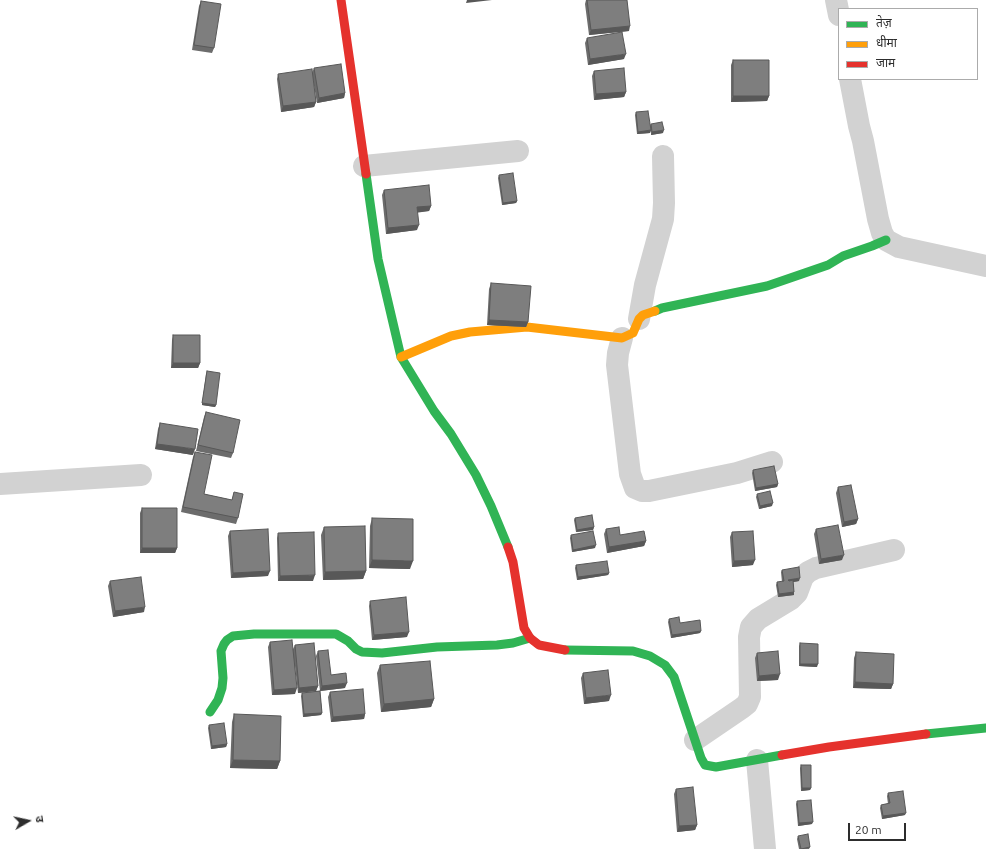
<!DOCTYPE html>
<meta charset="utf-8">
<style>
body{margin:0}
#map{position:relative;width:986px;height:849px;overflow:hidden;background:#fff;font-family:Ubuntu,"Noto Sans Devanagari",sans-serif}
canvas{display:block}
.legend{position:absolute;left:838px;top:8px;width:140px;height:72px;box-sizing:border-box;background:#fff;border:1px solid #ababab;margin:0;padding:5px 7px;list-style:none;font-size:12px;color:#2d2d2d}
.legend li{display:flex;align-items:center;gap:8px;height:20px}
.legend b{width:20px;border:1px solid #ababab}
.north{position:absolute;left:8px;top:801px;width:40px;height:40px;-webkit-text-stroke:3px #fff;paint-order:stroke;rotate:81deg;font-size:11px;font-weight:700;line-height:16px;text-align:center;color:#2d2d2d}
.north::after{content:'';display:block;margin:auto;width:14px;height:18px;background:#2d2d2d;clip-path:polygon(50% 0,100% 100%,50% 72%,0 100%)}
.scale{position:absolute;left:848px;top:823px;width:58px;height:18px;box-sizing:border-box;border:2px solid #2d2d2d;border-top:0;padding-left:5px;font-size:12px;line-height:14px;white-space:nowrap;color:#2d2d2d;-webkit-text-stroke:3px #fff;paint-order:stroke}
</style>
<div id="map">
<canvas width="986" height="849"></canvas>
<ul class="legend">
<li><b style="height:5px;background:#30b455"></b>तेज़</li>
<li><b style="height:5px;background:#ff9f0a"></b>धीमा</li>
<li><b style="height:5px;background:#e5322d"></b>जाम</li>
</ul>
<div class="north">उ</div>
<div class="scale">20 m</div>
</div>
<script>
const ctx = document.querySelector('canvas').getContext('2d');
ctx.lineJoin = 'round';
const shape = rows => new Path2D(rows.map(r => 'M' + r).join(''));
function stroke(path, color, width, dash) { ctx.strokeStyle = color; ctx.lineWidth = width; ctx.lineCap = dash ? 'butt' : 'round'; ctx.setLineDash(dash || []); ctx.stroke(path); }
function fill(path, color) { ctx.fillStyle = color; ctx.fill(path, 'evenodd'); }
const street = shape([
 [836,0,839,15],
 [850,79,859,126,863,141,878,219,882,233,886,240,899,247,986,266],
 [364,166,518,151],
 [639,319,645,285,663,219,664,203,663,156],
 [622,338,618,353,617,365,630,474,635,488,642,491,649,491,737,473,772,462],
 [0,484,141,475],
 [695,740,742,708,747,704,750,697,749,637,751,627,758,619,791,599,797,593,803,577,808,572,816,568,894,550],
 [757,760,765,849]
]);
const fast = shape([
 [366,174,378,259,401,357,434,411,451,434,476,475,491,506,508,547],
 [655,311,662,308,767,286,828,265,843,256,872,246,886,240],
 [565,650,633,651,650,656,665,665,674,677,701,758,705,765,716,767,782,755],
 [210,712,218,700,222,688,223,678,221,651,224,644,227,640,233,636,254,634,336,634,348,641,356,649,362,652,382,653,437,647,497,645,513,643,530,638],
 [926,734,986,728]
]);
const slow = shape([
 [401,357,451,336,470,332,527,327,622,338,633,333,639,319,643,315,655,311]
]);
const jam = shape([
 [341,0,366,174],
 [508,547,513,562,524,628,530,638,539,645,565,650],
 [782,755,829,747,926,734]
]);
const wall = shape([
 [586,0,627,0,629,31,589,35,585,4],
 [201,1,214,48,212,53,192,50,199,6],
 [587,38,624,59,588,65,585,43],
 [733,60,769,96,767,101,731,102,731,65],
 [314,68,345,93,344,98,317,103,312,74,316,102,314,107,281,112,277,79,278,74,312,73],
 [594,71,626,92,624,97,594,100,592,76],
 [636,112,650,126,651,124,663,133,651,135,651,130,650,133,637,134,635,115],
 [499,175,517,201,516,203,502,205,498,178],
 [384,190,431,206,429,211,417,212,417,230,386,234,382,195],
 [491,283,528,322,526,327,487,325,489,289],
 [173,335,200,363,198,368,171,368,172,340],
 [207,371,216,405,215,407,202,405,206,374],
 [206,412,233,453,231,458,196,451,204,417],
 [160,423,193,455,155,449,158,429],
 [195,452,204,494,232,500,234,492,238,518,236,524,181,512,193,457],
 [753,470,778,484,777,487,755,491,752,473],
 [838,487,858,519,856,524,842,527,836,493],
 [757,494,772,506,759,509,756,497],
 [142,508,177,548,175,553,140,553,140,513],
 [372,518,410,569,369,568,370,526],
 [575,518,594,527,593,530,576,532,574,520],
 [324,527,366,571,363,579,323,580,321,535],
 [606,529,620,535,646,541,644,546,607,553,604,534],
 [816,529,842,560,819,564,814,534],
 [230,531,268,576,231,578,228,536],
 [732,532,753,565,732,567,730,537],
 [278,533,313,581,278,581,277,538],
 [571,535,595,548,572,552,570,538],
 [576,565,609,573,608,575,577,580,575,568],
 [782,570,799,581,793,582,794,595,778,597,776,585,777,582,782,582,781,572],
 [110,581,144,612,113,617,108,586],
 [370,601,407,637,372,640,369,606],
 [669,619,680,623,701,631,700,633,671,638,668,622],
 [270,642,293,649,295,645,318,686,316,691,298,693,295,666,295,694,272,695,268,647],
 [800,643,817,667,799,666,799,646],
 [318,651,331,675,345,688,320,691,322,713,321,715,303,717,301,696,302,693,320,691,316,656],
 [856,652,893,684,891,689,853,688,854,658],
 [757,653,778,680,757,681,755,658],
 [380,665,434,699,431,707,381,712,377,673],
 [583,673,609,701,584,704,581,678],
 [330,692,365,714,364,719,331,722,328,697],
 [234,714,280,761,277,769,230,768,232,722],
 [209,725,227,744,226,747,211,749,208,728],
 [801,765,811,788,810,790,801,791,800,768],
 [676,789,697,825,695,830,677,832,674,794],
 [888,793,905,815,882,819,880,808,881,805,888,804,887,796],
 [797,801,812,824,798,826,796,804],
 [798,836,810,847,809,849,799,849,797,839]
]);
const shadedWall = shape([
 [467,0,492,0,466,3],
 [630,26,629,31,589,35,591,30],
 [626,54,624,59,588,65,590,59],
 [626,92,624,97,594,100,596,94],
 [345,93,344,98,317,103,319,98],
 [733,96,769,96,767,101,731,102],
 [316,102,314,107,281,112,283,106],
 [651,130,650,133,637,134,638,132],
 [664,130,663,133,651,135,652,132],
 [517,201,516,203,502,205,503,203],
 [431,206,429,211,415,213,417,207],
 [419,225,417,230,386,234,388,228],
 [489,320,528,322,526,327,487,325],
 [173,363,200,363,198,368,171,368],
 [202,403,216,405,215,407,202,405],
 [157,444,195,449,193,455,155,449],
 [778,484,777,487,755,491,756,488],
 [773,503,772,506,759,509,760,506],
 [858,519,856,524,842,527,844,522],
 [594,527,593,530,576,532,577,530],
 [646,541,644,546,607,553,609,547],
 [596,545,595,548,572,552,573,550],
 [142,548,177,548,175,553,140,553],
 [844,555,842,560,819,564,821,559],
 [372,560,413,561,410,569,369,568],
 [755,560,753,565,732,567,734,561],
 [270,571,268,576,231,578,233,573],
 [366,571,363,579,323,580,325,572],
 [609,573,608,575,577,580,578,577],
 [315,575,313,581,278,581,280,576],
 [800,578,799,581,788,583,788,580],
 [794,592,794,595,778,597,779,594],
 [145,607,144,612,113,617,115,611],
 [701,631,700,633,671,638,672,635],
 [409,632,407,637,372,640,374,635],
 [800,664,818,664,817,667,799,666],
 [780,674,778,680,757,681,759,676],
 [855,682,893,684,891,689,853,688],
 [347,683,345,688,320,691,322,686],
 [318,686,316,691,298,693,299,688],
 [297,688,295,694,272,695,274,690],
 [611,695,609,701,584,704,586,698],
 [434,699,431,707,381,712,384,704],
 [322,713,321,715,303,717,304,714],
 [365,714,364,719,331,722,333,717],
 [227,744,226,747,211,749,212,746],
 [233,760,280,761,277,769,230,768],
 [802,788,811,788,810,790,801,791],
 [906,813,905,815,882,819,883,816],
 [813,822,812,824,798,826,799,823],
 [697,825,695,830,677,832,679,826]
]);
const building = shape([
 [587,0,627,0,630,26,591,30,587,0],
 [201,1,221,4,214,48,194,45,201,1],
 [622,32,626,54,590,59,587,38,622,32],
 [733,60,769,60,769,96,733,96,733,60],
 [341,64,345,93,319,98,314,68,341,64],
 [624,68,626,92,596,94,594,71,624,68],
 [312,69,316,102,283,106,278,74,312,69],
 [648,111,651,130,638,132,636,112,648,111],
 [662,122,664,130,652,132,651,124,662,122],
 [513,173,517,201,503,203,499,175,513,173],
 [429,185,431,206,417,207,419,225,388,228,384,190,429,185],
 [491,283,531,286,528,322,489,320,491,283],
 [173,335,200,335,200,363,173,363,173,335],
 [207,371,220,373,216,405,202,403,207,371],
 [206,412,240,420,233,453,198,445,206,412],
 [160,423,198,429,195,449,157,444,160,423],
 [195,452,212,455,204,494,232,500,234,492,243,494,238,518,183,507,195,452],
 [774,466,778,484,756,488,753,470,774,466],
 [851,485,858,519,844,522,838,487,851,485],
 [770,491,773,503,760,506,757,494,770,491],
 [142,508,177,508,177,548,142,548,142,508],
 [592,515,594,527,577,530,575,518,592,515],
 [372,518,413,519,413,561,372,560,372,518],
 [838,525,844,555,821,559,816,529,838,525],
 [365,526,366,571,325,572,324,527,365,526],
 [619,527,620,535,644,531,646,541,609,547,606,529,619,527],
 [268,529,270,571,233,573,230,531,268,529],
 [593,531,596,545,573,550,571,535,593,531],
 [753,531,755,560,734,561,732,532,753,531],
 [314,532,315,575,280,576,278,533,314,532],
 [607,561,609,573,578,577,576,565,607,561],
 [799,567,800,578,788,580,789,581,793,580,794,592,779,594,777,582,784,581,782,570,799,567],
 [141,577,145,607,115,611,110,581,141,577],
 [406,597,409,632,374,635,370,601,406,597],
 [679,617,680,623,700,620,701,631,672,635,669,619,679,617],
 [292,640,297,688,274,690,270,642,292,640],
 [314,643,318,686,299,688,295,645,314,643],
 [800,643,818,644,818,664,800,664,800,643],
 [328,650,331,675,346,673,347,683,322,686,318,651,328,650],
 [778,651,780,674,759,676,757,653,778,651],
 [856,652,894,654,893,684,855,682,856,652],
 [430,661,434,699,384,704,380,665,430,661],
 [608,670,611,695,586,698,583,673,608,670],
 [363,689,365,714,333,717,330,692,363,689],
 [320,691,322,713,304,714,302,693,320,691],
 [234,714,281,716,280,761,233,760,234,714],
 [224,723,227,744,212,746,209,725,224,723],
 [801,765,811,765,811,788,802,788,801,765],
 [693,787,697,825,679,826,676,789,693,787],
 [903,791,906,813,883,816,881,805,890,803,888,793,903,791],
 [811,800,813,822,799,823,797,801,811,800],
 [808,834,810,847,801,849,798,836,808,834]
]);
stroke(street, '#d2d2d2', 22);
stroke(fast, '#30b455', 9);
stroke(slow, '#ff9f0a', 9);
stroke(jam, '#e5322d', 9);
fill(wall, '#6c6c6c');
fill(shadedWall, '#585858');
fill(building, '#7e7e7e');
stroke(building, '#585858', 1);
</script>
